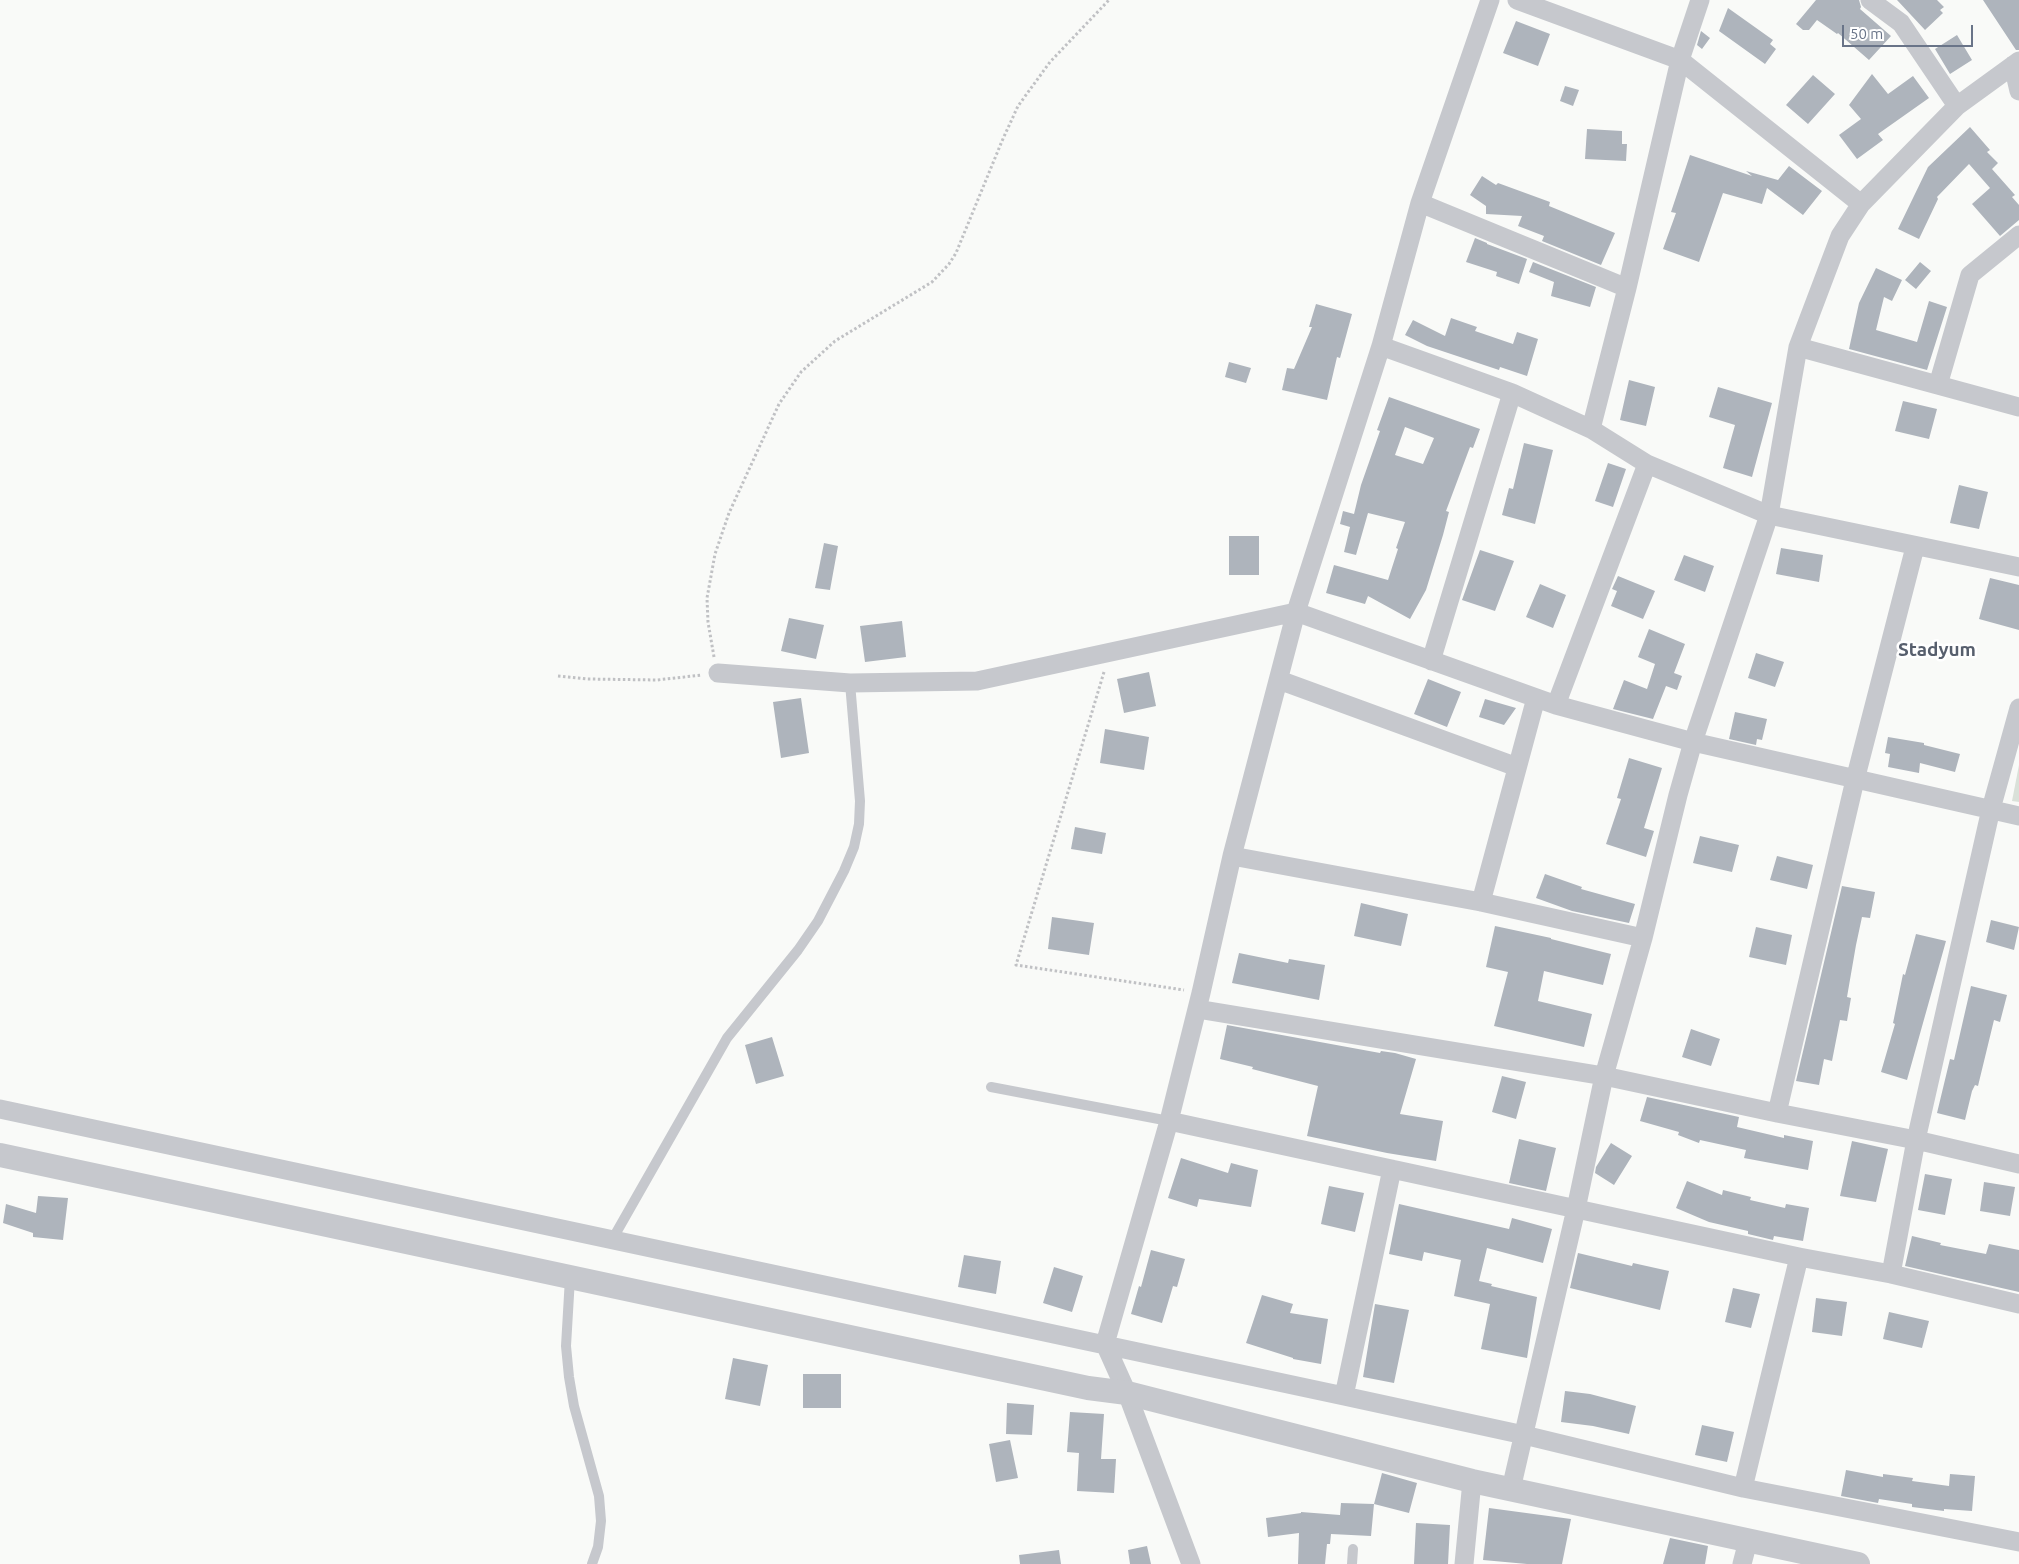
<!DOCTYPE html>
<style>
body{margin:0}
#map{position:relative;width:2019px;height:1564px;overflow:hidden;background:#f9faf8;font-family:Ubuntu,sans-serif}
canvas{display:block}
.scale{position:absolute;left:1842px;top:25px;width:131px;height:22px;box-sizing:border-box;border:2px solid #697488;border-top:0;padding-left:6px;font-size:15px;line-height:18px;white-space:nowrap;color:#697488;-webkit-text-stroke:4px #fff;paint-order:stroke}
</style>
<div id="map">
<canvas width="2019" height="1564"></canvas>
<div class="scale">50 m</div>
</div>
<script>
const ctx = document.querySelector('canvas').getContext('2d');
ctx.lineJoin = 'round';
function fill(path, color) { ctx.fillStyle = color; ctx.fill(path, 'evenodd'); }
const shape = rows => new Path2D(rows.map(r => 'M' + r).join(''));
function stroke(path, color, width, dash) { ctx.strokeStyle = color; ctx.lineWidth = width; ctx.lineCap = dash ? 'butt' : 'round'; ctx.setLineDash(dash || []); ctx.stroke(path); }
function drawText(font, color, halo, rows, align = 'center') {
  ctx.font = font + ' Ubuntu,sans-serif'; ctx.lineWidth = 5; ctx.setLineDash([]); ctx.textBaseline = 'middle'; ctx.strokeStyle = halo; ctx.fillStyle = color; for (const [text, x, y, turn = 0] of rows) {
    ctx.save(); ctx.translate(x, y); ctx.rotate((+turn || 0) * Math.PI / 180); ctx.textAlign = isNaN(turn) ? turn : align; if (halo) ctx.strokeText(text, 0, 0); ctx.fillText(text, 0, 0); ctx.restore();
  }
}
const green = shape([
 [2019,765,2019,802,2012,801]
]);
const building = shape([
 [1816,0,1859,0,1861,7,1860,9,1891,36,1869,60,1838,33,1837,34,1817,20,1809,30,1803,30,1796,24],
 [1897,0,1937,0,1944,7,1940,10,1943,13,1925,30],
 [1983,0,2019,0,2019,50,2016,50],
 [1728,8,1773,40,1770,44,1776,49,1765,64,1719,31],
 [1516,21,1550,34,1538,66,1503,53],
 [1701,31,1710,38,1702,49,1697,45],
 [1957,35,1972,60,1950,74,1935,49],
 [1872,74,1888,94,1913,76,1929,98,1878,134,1883,140,1857,159,1839,135,1861,119,1849,105],
 [1813,75,1835,94,1808,124,1786,105],
 [1565,86,1579,90,1573,106,1560,101],
 [1970,127,1990,150,1987,152,1998,163,1992,169,2015,195,2012,197,2019,205,2019,220,2000,236,1972,204,1990,188,1969,164,1937,197,1938,199,1919,239,1898,229,1928,167],
 [1587,129,1622,131,1622,144,1627,144,1626,161,1585,159],
 [1690,155,1752,176,1746,171,1778,180,1789,166,1822,191,1803,215,1767,188,1762,204,1723,193,1699,262,1663,249,1676,213,1671,212],
 [1482,176,1496,185,1498,183,1550,202,1549,206,1615,233,1601,265,1542,241,1544,236,1518,226,1522,216,1486,214,1486,206,1470,195],
 [1475,238,1487,243,1487,244,1527,259,1519,284,1496,276,1497,272,1466,262],
 [1533,262,1596,287,1590,307,1551,296,1554,282,1529,272],
 [1920,262,1931,271,1916,289,1905,280],
 [1876,268,1902,280,1892,301,1884,297,1876,330,1917,342,1929,301,1947,307,1927,370,1849,349,1859,303],
 [1316,304,1352,314,1340,358,1337,357,1327,400,1282,390,1287,368,1294,369,1312,327,1309,327],
 [1451,318,1477,327,1475,331,1513,344,1517,332,1538,339,1527,376,1500,367,1499,370,1427,346,1405,335,1413,320,1445,336],
 [1229,362,1251,368,1246,383,1225,377],
 [1629,380,1655,387,1646,426,1620,420],
 [1718,387,1772,403,1752,477,1723,468,1735,425,1709,417],
 [1389,397,1480,429,1473,448,1470,447,1446,511,1449,512,1443,535,1426,590,1410,619,1368,596,1365,604,1326,593,1334,565,1388,580,1398,549,1396,548,1405,522,1368,513,1356,555,1344,552,1350,527,1340,524,1343,511,1354,514,1361,485,1380,431,1377,430],
 [1405,427,1434,438,1423,464,1395,455],
 [1903,401,1937,409,1929,439,1895,431],
 [1524,443,1553,450,1535,524,1502,515,1509,488,1513,489],
 [1608,463,1626,469,1613,507,1595,501],
 [1959,485,1988,492,1979,529,1950,523],
 [1229,536,1259,536,1259,575,1229,575],
 [824,543,838,546,830,590,815,588],
 [1781,548,1823,555,1819,582,1776,574],
 [1480,550,1514,561,1495,611,1462,600],
 [1684,555,1714,566,1705,592,1674,580],
 [1618,576,1655,591,1643,619,1611,606,1617,591,1612,589],
 [1990,578,2019,585,2019,630,1979,619],
 [1540,584,1566,595,1553,628,1526,617],
 [789,618,824,625,816,659,781,651],
 [902,621,906,657,865,662,860,626],
 [1649,629,1685,644,1674,673,1682,676,1677,690,1666,686,1653,719,1613,709,1624,680,1647,689,1655,664,1638,657],
 [1756,653,1784,662,1775,687,1748,678],
 [1149,672,1156,706,1124,713,1117,679],
 [1428,679,1461,692,1447,727,1414,714],
 [801,698,809,753,781,758,773,702],
 [1485,699,1516,708,1504,725,1479,717],
 [1735,712,1767,719,1762,740,1757,739,1756,745,1729,739],
 [1105,729,1149,737,1144,770,1100,763],
 [1888,737,1924,743,1924,745,1960,754,1955,772,1920,763,1919,773,1888,767,1890,754,1885,753],
 [1629,758,1662,768,1644,828,1654,831,1646,857,1606,844,1621,799,1617,798],
 [1075,827,1106,833,1102,854,1071,849],
 [1700,836,1739,845,1732,872,1693,863],
 [1777,856,1813,865,1807,889,1770,880],
 [1545,874,1582,887,1581,889,1635,904,1629,923,1572,911,1536,898],
 [1842,886,1875,892,1870,918,1862,917,1856,945,1847,997,1851,998,1847,1021,1840,1020,1832,1061,1824,1059,1819,1085,1796,1081],
 [1361,903,1408,914,1401,946,1354,936],
 [1052,917,1094,923,1089,955,1048,949],
 [1991,920,2019,927,2014,950,1986,942],
 [1495,926,1551,938,1551,939,1611,954,1603,985,1544,971,1538,1001,1592,1014,1584,1047,1494,1026,1508,972,1486,967],
 [1756,927,1792,935,1786,965,1749,957],
 [1916,934,1946,941,1907,1080,1881,1072,1895,1024,1893,1023,1903,974,1905,975],
 [1239,953,1288,963,1289,959,1325,965,1319,1000,1232,983],
 [1971,986,2007,995,2000,1022,1994,1020,1978,1086,1975,1085,1972,1091,1965,1120,1937,1113,1950,1059,1954,1060],
 [1227,1025,1380,1053,1381,1051,1395,1053,1416,1059,1400,1114,1443,1121,1436,1161,1387,1153,1307,1136,1318,1086,1252,1069,1253,1067,1220,1059],
 [1691,1029,1720,1039,1711,1066,1682,1057],
 [772,1037,784,1076,756,1084,745,1045],
 [1502,1076,1526,1082,1516,1119,1492,1112],
 [1647,1097,1739,1117,1737,1127,1784,1138,1784,1135,1813,1141,1808,1170,1744,1158,1746,1150,1700,1140,1699,1143,1678,1135,1679,1132,1640,1121],
 [1519,1139,1556,1148,1546,1191,1509,1183],
 [1852,1141,1888,1149,1876,1202,1840,1196],
 [1611,1143,1632,1156,1614,1185,1595,1173,1596,1167],
 [1181,1158,1228,1173,1231,1163,1258,1170,1251,1207,1199,1199,1197,1207,1168,1198],
 [1925,1174,1952,1179,1945,1215,1918,1210],
 [1687,1181,1722,1195,1723,1190,1751,1197,1750,1200,1785,1208,1786,1204,1809,1208,1803,1241,1774,1236,1773,1240,1748,1234,1748,1231,1709,1222,1676,1208],
 [1984,1182,2015,1187,2010,1216,1980,1211],
 [1329,1186,1364,1193,1355,1232,1321,1224],
 [38,1196,68,1198,63,1240,33,1237,33,1233,3,1223,6,1204,36,1213],
 [1399,1204,1509,1229,1512,1218,1552,1229,1543,1263,1487,1248,1479,1281,1492,1284,1491,1286,1537,1297,1527,1358,1481,1349,1490,1304,1454,1296,1461,1260,1424,1252,1422,1261,1389,1254],
 [1912,1236,1941,1243,1940,1245,1986,1254,1989,1244,2019,1250,2019,1292,1905,1266],
 [1151,1250,1185,1259,1177,1287,1173,1286,1162,1323,1131,1314,1139,1286,1141,1287],
 [1578,1253,1632,1266,1633,1263,1669,1271,1660,1310,1570,1288],
 [964,1255,1001,1261,996,1294,958,1287],
 [1054,1267,1083,1276,1072,1312,1043,1303],
 [1733,1288,1760,1294,1751,1328,1725,1322],
 [1262,1295,1293,1304,1290,1313,1328,1319,1321,1364,1293,1359,1293,1358,1246,1343],
 [1816,1298,1847,1302,1842,1336,1812,1332],
 [1375,1304,1409,1310,1394,1383,1363,1377],
 [1889,1312,1929,1321,1922,1348,1883,1339],
 [733,1358,768,1365,760,1406,725,1399],
 [803,1374,841,1374,841,1408,803,1408],
 [1565,1391,1590,1394,1636,1406,1629,1434,1593,1426,1561,1422],
 [1007,1403,1034,1405,1032,1435,1006,1434],
 [1070,1412,1104,1414,1101,1459,1116,1459,1114,1493,1077,1491,1079,1453,1067,1452],
 [1702,1425,1734,1432,1727,1462,1695,1455],
 [1010,1440,1018,1478,996,1482,989,1444],
 [1846,1470,1883,1477,1883,1474,1913,1478,1912,1481,1949,1486,1950,1474,1975,1476,1972,1511,1944,1509,1944,1511,1912,1507,1912,1504,1879,1499,1878,1503,1841,1496],
 [1382,1473,1417,1483,1409,1513,1374,1504],
 [1341,1503,1374,1504,1371,1536,1331,1534,1330,1544,1327,1544,1325,1564,1298,1564,1299,1533,1268,1537,1266,1518,1301,1513,1301,1512,1340,1515],
 [1489,1508,1571,1519,1562,1564,1527,1564,1483,1560],
 [1416,1523,1450,1525,1448,1564,1414,1564],
 [1670,1538,1708,1546,1705,1564,1663,1564],
 [1147,1546,1151,1564,1130,1564,1128,1550],
 [1059,1550,1061,1564,1020,1564,1019,1555]
]);
const path = shape([
 [714,657,708,622,707,598,715,554,729,513,779,404,801,372,835,341,932,282,949,264,956,253,1002,141,1018,106,1050,62,1109,0],
 [1104,672,1016,965,1184,990],
 [558,676,587,679,657,680,702,675]
]);
const service = shape([
 [991,1087,1169,1121],
 [612,1240,727,1038,798,950,818,921,844,871,854,847,859,824,860,801,850,683],
 [570,1278,566,1346,569,1377,574,1406,599,1496,601,1521,598,1547,592,1564],
 [1352,1564,1353,1549]
]);
const minor = shape([
 [1517,0,1680,60,1861,204],
 [1870,0,1901,23,1957,106],
 [2013,65,2019,91],
 [1420,203,1627,288],
 [1381,346,1512,393,1591,429,1647,464,1769,515,2019,567],
 [1798,347,2019,407],
 [1938,385,1970,275,2019,235],
 [1591,429,1627,288,1680,60,1700,0],
 [1431,661,1512,393],
 [718,673,850,683,977,681,1296,612,1556,705,1693,742,2019,816],
 [1279,680,1517,767],
 [1556,705,1647,464],
 [1232,856,1481,902,1643,938],
 [1481,902,1536,698],
 [1197,1009,1604,1076,1777,1113,1916,1140,2019,1164],
 [0,1109,1344,1396,1524,1435,1743,1488,2019,1542],
 [1777,1113,1855,780,1915,547],
 [1169,1121,1799,1257,1891,1274,2019,1304],
 [1891,1274,1916,1140,1991,809,2019,708],
 [1344,1396,1392,1169],
 [1743,1488,1799,1257],
 [1511,1489,1576,1209,1604,1076,1643,938,1678,795,1693,742,1769,515,1798,347,1840,236,1861,204,1957,106,2019,61],
 [1191,1564,1127,1393,1105,1344,1169,1121,1201,993,1232,856,1296,612,1381,346,1420,203,1490,0],
 [1464,1564,1472,1481],
 [1742,1564,1748,1541]
]);
const tertiary = shape([
 [0,1155,1088,1388,1127,1393,1472,1481,1858,1564]
]);
const districtNames = [
 ["Stadyum",1937,650]
];
fill(green, '#dae1d9');
fill(building, '#aeb4bc');
stroke(path, '#c0c1c4', 3, [2.5, 2.5]);
stroke(service, '#c6c8cd', 10);
stroke(minor, '#c6c8cd', 19);
stroke(tertiary, '#c6c8cd', 24);
drawText('bold 19px', '#575f6d', '#fff', districtNames);
</script>
